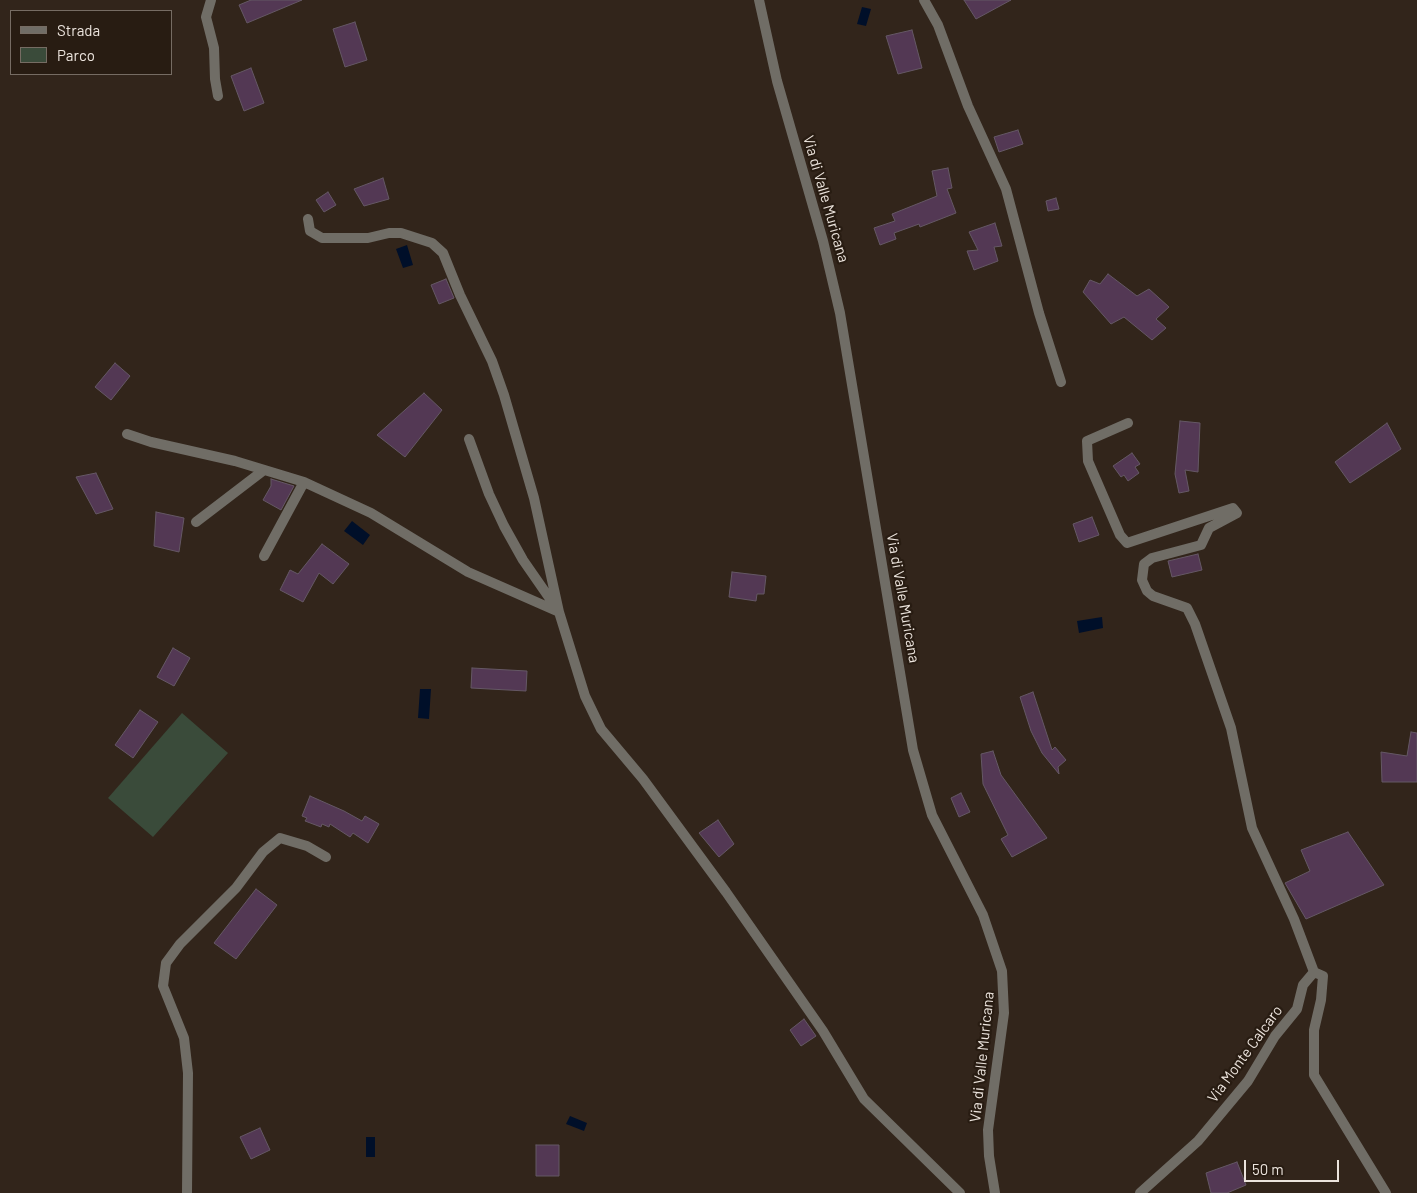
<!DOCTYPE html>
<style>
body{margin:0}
#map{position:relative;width:1417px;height:1193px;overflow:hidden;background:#32251b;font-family:Barlow,sans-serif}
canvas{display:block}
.legend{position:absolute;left:10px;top:10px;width:162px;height:65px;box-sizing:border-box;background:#281c12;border:1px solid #766c63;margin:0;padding:6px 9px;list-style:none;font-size:15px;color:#ece4dd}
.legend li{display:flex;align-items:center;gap:10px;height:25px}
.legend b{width:25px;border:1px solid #766c63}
.scale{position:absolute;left:1244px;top:1160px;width:95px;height:22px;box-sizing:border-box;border:2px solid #ece4dd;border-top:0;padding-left:6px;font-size:15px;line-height:18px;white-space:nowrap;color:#ece4dd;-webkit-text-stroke:4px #281c12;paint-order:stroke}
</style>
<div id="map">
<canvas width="1417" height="1193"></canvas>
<ul class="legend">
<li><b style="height:6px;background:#706d66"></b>Strada</li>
<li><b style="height:14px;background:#3a4b3a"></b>Parco</li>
</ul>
<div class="scale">50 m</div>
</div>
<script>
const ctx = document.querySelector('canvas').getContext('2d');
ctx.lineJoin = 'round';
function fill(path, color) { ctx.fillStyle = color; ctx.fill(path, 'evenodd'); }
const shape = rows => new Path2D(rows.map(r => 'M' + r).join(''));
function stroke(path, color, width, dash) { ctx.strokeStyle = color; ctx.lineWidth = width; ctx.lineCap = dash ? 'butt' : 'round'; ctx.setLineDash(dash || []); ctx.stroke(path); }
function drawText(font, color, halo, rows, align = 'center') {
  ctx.font = font + ' Barlow,sans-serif'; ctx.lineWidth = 4.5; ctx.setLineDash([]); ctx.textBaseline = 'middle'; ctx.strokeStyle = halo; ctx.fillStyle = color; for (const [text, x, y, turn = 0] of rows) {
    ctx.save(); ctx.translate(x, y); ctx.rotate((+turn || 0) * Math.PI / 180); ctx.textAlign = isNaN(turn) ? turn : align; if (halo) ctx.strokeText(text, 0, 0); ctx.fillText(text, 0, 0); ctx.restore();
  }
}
const green = shape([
 [182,713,228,753,153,837,108,798]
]);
const water = shape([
 [862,7,871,9,866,26,857,24],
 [407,245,413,265,403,268,396,249],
 [352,521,370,535,363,545,344,531],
 [1102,617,1103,628,1079,633,1077,621],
 [420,689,431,689,429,719,418,718],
 [570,1116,587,1123,584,1131,566,1124],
 [366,1137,375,1137,375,1157,366,1157]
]);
const building = shape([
 [251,0,302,0,247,23,239,5,251,0],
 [964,0,1011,0,976,19,964,0],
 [355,22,367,60,345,67,333,29,355,22],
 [912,30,922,68,898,74,886,36,912,30],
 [251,68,264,103,244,111,231,76,251,68],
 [1018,130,1023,144,999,152,994,137,1018,130],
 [948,168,952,188,947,189,956,213,920,227,919,224,894,233,896,239,880,245,874,228,895,221,892,214,937,196,932,171,948,168],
 [383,178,389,199,364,206,354,189,383,178],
 [328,192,336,205,324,212,316,200,328,192],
 [1056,198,1059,209,1048,211,1046,201,1056,198],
 [995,223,1002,246,994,247,998,261,974,270,967,251,978,250,969,232,995,223],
 [1108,274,1137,296,1149,289,1169,307,1156,319,1166,328,1152,340,1124,317,1111,324,1083,292,1090,280,1100,284,1108,274],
 [446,279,454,298,439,304,431,285,446,279],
 [115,363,130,376,111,400,95,387,115,363],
 [424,393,442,410,405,457,377,435,424,393],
 [1180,421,1200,423,1198,472,1185,470,1189,491,1179,493,1175,474,1180,421],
 [1387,423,1401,449,1350,483,1335,462,1387,423],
 [1132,453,1140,464,1135,467,1139,473,1128,481,1124,475,1121,477,1113,466,1132,453],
 [96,473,113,509,96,514,76,477,96,473],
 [271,479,294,486,281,510,263,500,271,486,271,479],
 [156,512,184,518,179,552,154,546,156,512],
 [1092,517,1099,535,1079,542,1073,524,1092,517],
 [322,544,349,564,333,584,319,573,303,602,280,590,290,570,298,574,322,544],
 [1198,554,1202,570,1172,577,1168,561,1198,554],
 [732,572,766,576,764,594,757,594,756,601,729,597,732,572],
 [173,648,190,658,174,686,157,677,173,648],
 [472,668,527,671,526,691,471,688,472,668],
 [1033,692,1052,750,1055,747,1066,760,1058,767,1059,774,1042,753,1031,731,1020,697,1033,692],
 [140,710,158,722,133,758,115,745,140,710],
 [1411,732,1417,733,1417,782,1382,782,1381,752,1407,756,1411,732],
 [993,751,1001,775,1047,838,1012,857,1001,839,1008,835,983,784,981,754,993,751],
 [961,793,970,812,959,817,951,798,961,793],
 [310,796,344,811,362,821,365,816,379,824,368,843,353,833,350,837,330,824,329,827,322,824,321,827,305,821,307,818,302,816,310,796],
 [718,820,734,844,719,857,699,833,718,820],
 [1348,832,1384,885,1306,919,1285,883,1310,871,1301,850,1348,832],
 [256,889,277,905,236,959,214,943,256,889],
 [804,1019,816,1036,801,1046,790,1030,804,1019],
 [260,1128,270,1150,251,1159,240,1137,260,1128],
 [536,1145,559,1145,559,1176,536,1176,536,1145],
 [1237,1162,1246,1185,1227,1193,1211,1193,1206,1173,1237,1162]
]);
const minor = shape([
 [211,0,206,17,214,48,215,79,218,96],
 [924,0,938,25,968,106,1006,189,1039,313,1061,382],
 [308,219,310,231,322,238,368,238,389,233,401,233,432,243,443,253,460,295,492,361,504,395,534,498,559,612],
 [1128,423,1087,441,1088,461,1120,535,1127,543,1233,508,1237,513,1209,528,1201,545,1152,558,1144,564,1142,580,1147,591,1153,596,1187,608,1195,624,1231,728,1252,828,1294,919,1314,972],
 [127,434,151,442,235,461,304,482,371,513,468,572,559,612,585,696,601,729,643,779,726,892,823,1031,864,1099,960,1193],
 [469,439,489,494,504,526,523,560,557,609],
 [196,522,264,470],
 [264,556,304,482],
 [187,1193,188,1073,184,1038,163,986,166,963,180,944,236,888,263,852,280,838,307,846,326,857],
 [1140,1193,1198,1141,1248,1081,1275,1036,1297,1009,1303,985,1314,972,1323,976,1321,1000,1314,1030,1314,1075,1386,1193]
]);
const tertiary = shape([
 [759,0,777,81,823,241,840,313,913,750,932,815,983,915,1002,971,1004,1013,988,1130,989,1156,995,1193]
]);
const streetNames = [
 ["Via di Valle Muricana",826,199,74],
 ["Via di Valle Muricana",903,598,80],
 ["Via Monte Calcaro",1245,1054,-54],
 ["Via di Valle Muricana",982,1057,-84]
];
fill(green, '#3a4b3a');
fill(water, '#000f29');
fill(building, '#533854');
stroke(building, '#655865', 1);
stroke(minor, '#706d66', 10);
stroke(tertiary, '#706d66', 10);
drawText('15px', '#ece4dd', '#281c12', streetNames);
</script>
